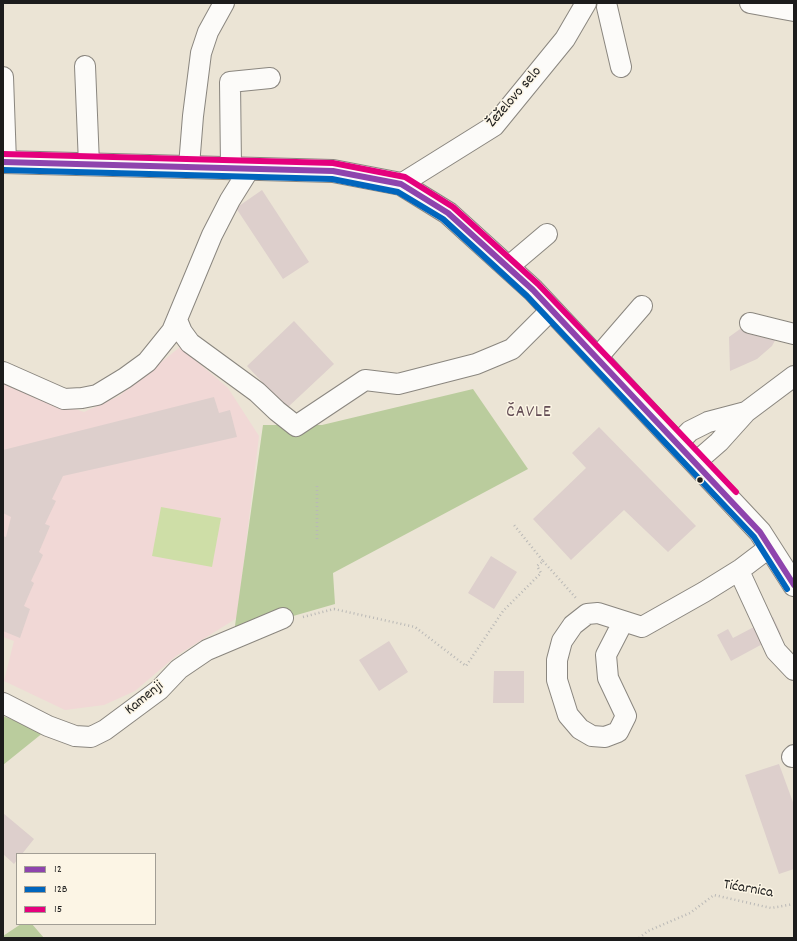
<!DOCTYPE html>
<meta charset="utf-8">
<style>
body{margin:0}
#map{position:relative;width:797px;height:941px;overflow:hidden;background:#ebe4d5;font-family:Dekko,sans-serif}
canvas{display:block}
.frame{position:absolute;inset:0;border:4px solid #1c1c1c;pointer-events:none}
.legend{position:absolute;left:16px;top:853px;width:140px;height:72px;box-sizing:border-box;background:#fcf5e5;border:1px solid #a29e95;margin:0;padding:5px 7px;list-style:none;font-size:12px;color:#1c1c1c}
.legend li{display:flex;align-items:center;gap:8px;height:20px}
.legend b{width:20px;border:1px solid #a29e95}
</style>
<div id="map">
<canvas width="797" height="941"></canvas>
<div class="frame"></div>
<ul class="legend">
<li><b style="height:5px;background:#8e44ad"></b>12</li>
<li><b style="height:5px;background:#0065bd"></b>12B</li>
<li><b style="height:5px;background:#e5007d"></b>15</li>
</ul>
</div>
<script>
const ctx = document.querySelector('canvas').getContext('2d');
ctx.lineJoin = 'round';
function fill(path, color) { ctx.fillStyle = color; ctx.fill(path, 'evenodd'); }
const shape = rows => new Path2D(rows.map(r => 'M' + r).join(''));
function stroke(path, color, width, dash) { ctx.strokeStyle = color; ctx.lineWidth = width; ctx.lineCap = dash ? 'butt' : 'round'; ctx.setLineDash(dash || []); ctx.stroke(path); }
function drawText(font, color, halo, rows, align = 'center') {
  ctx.font = font + ' Dekko,sans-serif'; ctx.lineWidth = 3; ctx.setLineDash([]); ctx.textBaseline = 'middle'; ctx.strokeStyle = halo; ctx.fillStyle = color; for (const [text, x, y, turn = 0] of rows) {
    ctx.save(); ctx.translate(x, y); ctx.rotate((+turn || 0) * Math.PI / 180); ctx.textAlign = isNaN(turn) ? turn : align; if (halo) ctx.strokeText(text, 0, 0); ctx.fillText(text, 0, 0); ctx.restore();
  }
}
const built = shape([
 [180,347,228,388,259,436,237,618,176,656,135,691,104,705,65,710,4,681,14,641,3,637,3,383,84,412,119,396]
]);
const green = shape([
 [161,507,221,518,212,567,152,556]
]);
const forest = shape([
 [473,389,528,469,333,573,335,604,234,633,263,425,322,425],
 [3,716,44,732,3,765],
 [21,924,32,924,44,938,3,938,3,936]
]);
const building = shape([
 [262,190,309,262,283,279,236,208],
 [294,321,334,364,287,408,247,366],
 [747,324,778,335,772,346,757,359,730,371,729,337],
 [214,397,219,413,230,410,237,437,63,476,52,499,56,501,45,524,50,526,39,552,43,555,31,581,34,583,24,606,30,609,20,638,3,631,3,536,6,537,11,517,3,513,3,450],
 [599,427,696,526,668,552,624,510,571,560,533,519,586,468,572,453],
 [491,556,517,572,494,609,468,593],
 [773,617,781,634,731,661,717,635,728,629,733,638],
 [389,641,408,672,379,691,359,660],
 [494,671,524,671,524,703,493,703],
 [779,764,794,805,794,869,779,874,745,775],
 [3,813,34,839,22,854,17,854,17,860,14,864,3,854]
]);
const path = shape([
 [317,539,317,484],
 [543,561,576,598],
 [303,617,334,609,415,627,466,666,503,611,541,573,537,566,543,561,514,525],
 [639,938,648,931,690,913,714,895,771,908,794,904]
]);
const minor = shape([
 [750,3,794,11],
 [607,7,621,67],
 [85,66,89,164],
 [3,77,6,162],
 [189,166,193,116,201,53,208,32,224,3],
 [231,167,230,82,270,78],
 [401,184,494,126,565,39,586,3],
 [508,267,547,234],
 [177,320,182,332,190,343,257,392,277,411,296,426,365,380,398,384,476,364,512,349,551,310],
 [750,323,794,334],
 [597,358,642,306],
 [3,372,64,399,82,398,97,395,125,378,147,362,172,331,212,235,230,200,250,168],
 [678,443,690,431,708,422,746,412],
 [696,462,719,442,746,412,794,376],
 [739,571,776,651,794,670],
 [623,622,606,655,608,678,626,716,618,732,605,737,592,736,580,729,568,715,557,680,557,660,562,641,573,625,587,614,598,613,642,627,704,592,741,569,770,547],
 [3,703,48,726,75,736,91,737,105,730,159,690,179,669,207,650,283,618],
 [792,757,794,755]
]);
const major = shape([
 [3,162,333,171,401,184,448,213,533,290,760,532,794,585]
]);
const bus1 = shape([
 [3,162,333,171,401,184,448,213,533,290,760,532,794,585]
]);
const bus2 = shape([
 [3,170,332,179,398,192,443,219,527,296,754,537,787,589]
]);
const bus3 = shape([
 [3,154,333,163,405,177,453,207,538,284,736,492]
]);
const markers = [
 [700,480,3.5,"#1c1c1c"]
];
const streetNames = [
 ["Žeželovo selo",515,98,-49],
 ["Kamenji",145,699,-39],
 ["Tićarnica",748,890,10]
];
const quarterNames = [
 ["ČAVLE",529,414]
];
fill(built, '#f1d8d6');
fill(green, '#cedea7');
fill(forest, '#bacc9d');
fill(building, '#ddcfcc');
stroke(minor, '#8a867f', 22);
stroke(major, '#8a867f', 24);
stroke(path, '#b9b8b6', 2.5, [1, 3]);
stroke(minor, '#fcfbf9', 20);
stroke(major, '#fcfbf9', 22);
stroke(bus1, '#8e44ad', 6);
stroke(bus2, '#0065bd', 6);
stroke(bus3, '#e5007d', 6);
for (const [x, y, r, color] of markers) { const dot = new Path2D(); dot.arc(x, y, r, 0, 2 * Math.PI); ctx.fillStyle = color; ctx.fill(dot); stroke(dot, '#fcf5e5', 1.5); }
drawText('15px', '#1c1c1c', '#fcf5e5', streetNames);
ctx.letterSpacing = '1px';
drawText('17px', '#634d55', '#fcf5e5', quarterNames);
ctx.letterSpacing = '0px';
</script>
